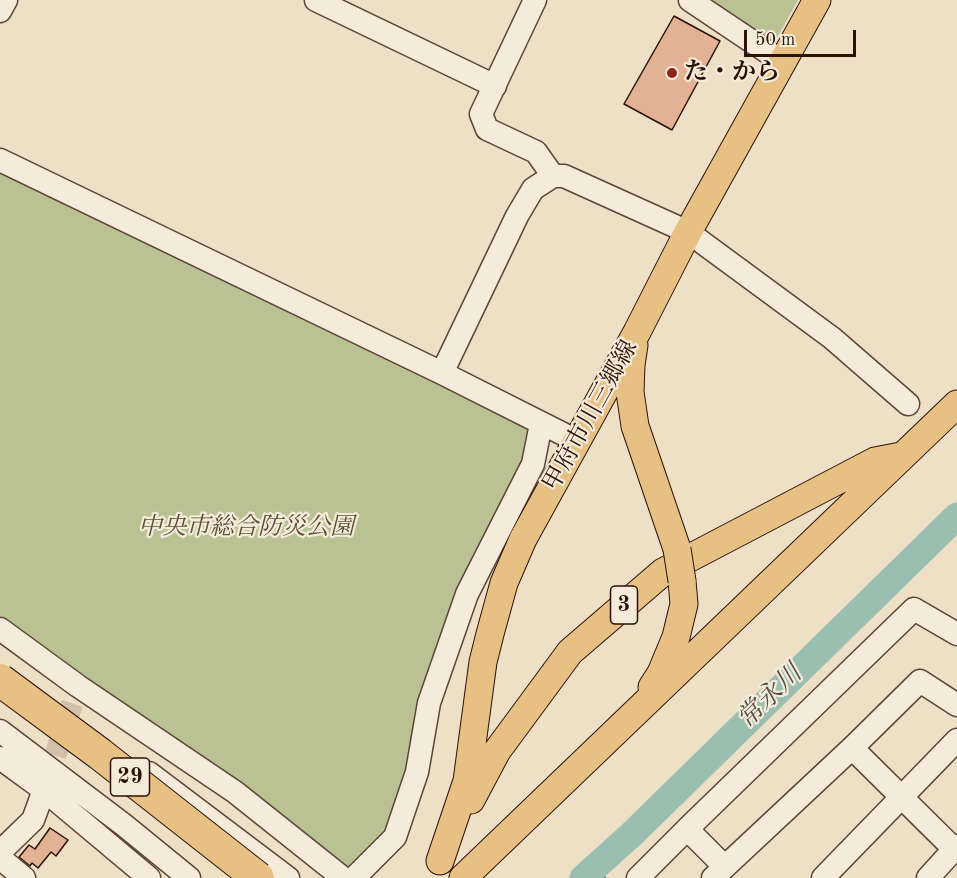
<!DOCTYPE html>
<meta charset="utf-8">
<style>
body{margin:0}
#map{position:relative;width:957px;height:878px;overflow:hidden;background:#eee0c7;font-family:"Old Standard TT",serif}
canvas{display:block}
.scale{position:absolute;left:744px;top:30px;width:112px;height:27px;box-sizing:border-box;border:3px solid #2c1107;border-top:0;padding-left:8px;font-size:18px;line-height:21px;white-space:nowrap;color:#2c1107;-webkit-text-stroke:4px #f4ebdb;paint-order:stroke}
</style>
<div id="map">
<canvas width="957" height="878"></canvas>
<div class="scale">50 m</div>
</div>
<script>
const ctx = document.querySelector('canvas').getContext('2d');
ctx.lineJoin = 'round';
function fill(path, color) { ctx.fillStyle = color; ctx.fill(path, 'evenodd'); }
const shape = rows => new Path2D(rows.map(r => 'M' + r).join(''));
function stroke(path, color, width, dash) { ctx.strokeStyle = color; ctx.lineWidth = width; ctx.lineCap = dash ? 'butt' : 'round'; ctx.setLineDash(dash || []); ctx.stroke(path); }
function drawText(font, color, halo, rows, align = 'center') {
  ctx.font = font + ' "Old Standard TT","Noto Serif JP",serif'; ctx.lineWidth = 4.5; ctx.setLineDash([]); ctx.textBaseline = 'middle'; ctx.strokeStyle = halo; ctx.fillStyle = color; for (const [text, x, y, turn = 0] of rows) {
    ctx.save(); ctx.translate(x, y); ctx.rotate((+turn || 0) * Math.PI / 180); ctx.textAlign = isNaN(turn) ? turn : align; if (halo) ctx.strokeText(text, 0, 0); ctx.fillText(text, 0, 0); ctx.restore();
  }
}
const green = shape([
 [690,0,798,0,773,45],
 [0,160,541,424,467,594,395,837,354,878,0,629]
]);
const stream = shape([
 [594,868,604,878]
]);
const river = shape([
 [583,878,631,835,957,516]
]);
const building = shape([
 [674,16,720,41,672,130,624,104,674,16],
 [50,828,68,840,56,856,51,852,38,868,32,863,30,866,19,857,29,845,35,849,50,828]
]);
const minorTunnel = shape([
 [45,787,78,686]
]);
const minor = shape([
 [316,0,495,86],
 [535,0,481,114,487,129,536,152,553,176],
 [690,0,784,63],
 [0,11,6,0],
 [0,160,442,373,577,441],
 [442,373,517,216,533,189,553,176,564,176,688,232,832,338,908,404],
 [0,629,78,686,235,792,343,878],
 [0,731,124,825,189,878],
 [852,748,954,849],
 [0,758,44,790],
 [149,773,288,878],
 [0,852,33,820,44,790,149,878],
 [0,858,24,878],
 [724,866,687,829,914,609,957,634],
 [354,878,395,837,417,772,429,703,467,594,533,464,541,424],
 [638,878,687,829],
 [713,878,852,748,920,681,957,705],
 [823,878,957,740],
 [928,878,957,846]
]);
const major = shape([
 [634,345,631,365,630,392,635,426,677,549],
 [652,687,661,673,676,637,684,604,682,581],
 [471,800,497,751,570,652,663,572,875,461,901,456],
 [440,861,467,781,483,662,490,634,504,583,523,539,637,332,688,232,817,0],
 [463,878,957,404]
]);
const majorBridge = shape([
 [677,549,682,581]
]);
const highwayBridge = shape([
 [0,680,100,754,258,878]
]);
const markers = [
 [672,73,6,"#8f2418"]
];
const shields = [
 [624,605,27],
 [130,777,39]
];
const shieldNames = [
 ["3",624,605],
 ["29",130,777]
];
const poiNames = [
 ["た・から",684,73]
];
const streetNames = [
 ["甲府市川三郷線",591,416,-61]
];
const parkNames = [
 ["中央市総合防災公園",246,528]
];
const waterNames = [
 ["常永川",770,697,-44]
];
fill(green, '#bac294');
stroke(stream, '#6e796c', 4.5);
stroke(river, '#9abeb0', 27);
fill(building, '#e3b295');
stroke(building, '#2c1107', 1.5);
stroke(minorTunnel, '#d1c1aa', 22, [22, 11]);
stroke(minor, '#5c4537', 25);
stroke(major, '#2c1107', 29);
stroke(minor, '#f4ebdb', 22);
stroke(major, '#e7c084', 27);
stroke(majorBridge, '#2c1107', 29, []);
stroke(highwayBridge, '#2c1107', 34, []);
stroke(majorBridge, '#e7c084', 27);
stroke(highwayBridge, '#e7c084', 32);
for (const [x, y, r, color] of markers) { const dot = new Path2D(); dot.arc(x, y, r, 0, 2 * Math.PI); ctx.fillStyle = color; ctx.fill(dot); stroke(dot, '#f4ebdb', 2); }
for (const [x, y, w] of shields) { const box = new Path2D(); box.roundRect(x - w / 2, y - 19, w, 38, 4.5); ctx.fillStyle = '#f4ebdb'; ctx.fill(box); stroke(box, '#2c1107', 1.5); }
drawText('bold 22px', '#2c1107', null, shieldNames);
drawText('bold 24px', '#2c1107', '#f4ebdb', poiNames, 'left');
drawText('24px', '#2c1107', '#f4ebdb', streetNames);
drawText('italic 24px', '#5e4f38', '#f4ebdb', parkNames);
drawText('italic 26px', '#524e42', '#f4ebdb', waterNames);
</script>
